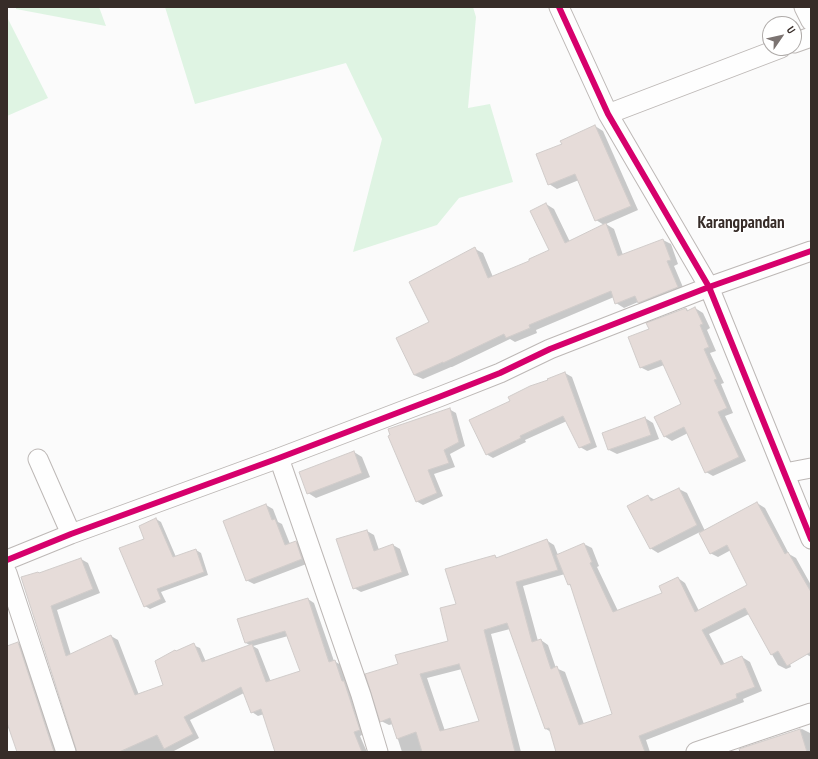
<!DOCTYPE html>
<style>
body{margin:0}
#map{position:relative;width:818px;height:759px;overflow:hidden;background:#fbfbfb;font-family:"PT Sans Narrow",sans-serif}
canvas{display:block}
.frame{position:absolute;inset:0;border:8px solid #372c28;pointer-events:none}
.north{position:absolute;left:762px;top:16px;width:40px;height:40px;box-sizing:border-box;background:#fff;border:1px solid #afaba9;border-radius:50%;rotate:56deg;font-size:11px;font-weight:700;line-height:16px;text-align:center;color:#372c28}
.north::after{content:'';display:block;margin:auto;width:14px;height:18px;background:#7c7472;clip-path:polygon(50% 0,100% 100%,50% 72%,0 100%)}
</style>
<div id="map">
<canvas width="818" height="759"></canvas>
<div class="frame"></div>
<div class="north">U</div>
</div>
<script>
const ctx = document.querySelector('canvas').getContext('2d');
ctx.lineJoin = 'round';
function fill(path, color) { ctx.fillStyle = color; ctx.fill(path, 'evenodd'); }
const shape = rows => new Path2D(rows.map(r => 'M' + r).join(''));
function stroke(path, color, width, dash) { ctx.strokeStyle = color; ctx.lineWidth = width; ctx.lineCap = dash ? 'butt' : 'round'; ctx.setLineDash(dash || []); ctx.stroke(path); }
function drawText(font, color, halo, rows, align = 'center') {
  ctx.font = font + ' "PT Sans Narrow",sans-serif'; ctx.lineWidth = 3; ctx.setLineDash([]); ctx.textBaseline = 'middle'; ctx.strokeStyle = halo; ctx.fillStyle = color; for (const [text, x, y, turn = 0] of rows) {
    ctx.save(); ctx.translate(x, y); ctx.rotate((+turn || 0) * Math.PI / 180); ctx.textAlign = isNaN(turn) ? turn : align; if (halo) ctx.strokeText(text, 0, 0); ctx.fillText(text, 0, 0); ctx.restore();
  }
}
const green = shape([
 [16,7,99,7,106,26,16,9],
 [165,7,473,7,476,17,468,108,490,104,513,182,459,198,437,225,353,252,382,139,346,63,195,104],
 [7,17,48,98,7,116]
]);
const shadow = shape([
 [595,126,603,131,638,210,606,224,614,229,623,255,663,240,671,244,678,264,674,266,685,292,647,307,638,302,624,308,616,303,614,297,536,330,537,333,515,342,510,339,452,367,451,367,423,379,414,375,431,323,475,249,483,253,493,277,531,261,550,251,546,204,554,209,570,242,604,225,596,220,579,180,557,189,549,184,563,144],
 [695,308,703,313,710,328,707,330,716,351,710,353,724,383,721,384,733,413,725,416,746,461,713,476,706,472,688,433,672,441,664,436,682,405,664,365,648,371,640,367,650,330,686,309,690,311],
 [565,373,572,377,597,447,587,451,580,447,567,421,525,440,526,442,493,458,486,454,511,401],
 [449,409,456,413,465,446,450,454,455,467,434,474,443,496,423,505,416,501],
 [645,418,653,423,659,439,617,454,609,450,603,434],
 [354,452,362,457,370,477,316,498,308,493],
 [679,489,687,493,705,531,757,503,765,508,789,554,796,558,811,585,811,657,806,654,777,618,791,667,786,669,778,665,749,614,709,634,725,665,742,657,750,662,762,691,743,699,744,702,646,740,650,752,557,752,551,732,546,729,510,629,491,634,521,752,402,752,393,724,389,725,381,721,399,665,450,642,458,605,495,556,498,558,546,540,554,545,558,555,584,544,592,548,599,566,597,567,618,611,664,593,678,578,685,583,699,611,749,585,731,550,718,557,710,553,700,532,658,553,650,548,648,496,655,500],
 [565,574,569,585,572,586,614,714,584,724,565,672,556,668,548,645,541,640,538,641,523,586],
 [462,669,480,722,445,731,427,678],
 [266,505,273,509,278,522,282,524,290,544,296,542,303,546,309,563,254,584,246,580],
 [156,519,161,522,176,557,196,550,201,553,208,575,161,592,166,602,150,609,145,606,146,540],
 [367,531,374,535,379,550,393,545,400,549,409,575,361,592,354,588],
 [81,559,88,563,100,593,57,610,71,655,111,636,118,640,139,695,164,686,193,645,200,648,206,662,251,646,246,643,308,599,314,603,334,661,341,665,366,733,360,736,367,752,276,752,264,714,258,716,252,712,244,693,190,720,199,738,172,752,78,752,40,574],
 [288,636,301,672,271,682,258,649,253,646],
 [18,643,25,647,59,752,20,752,7,647],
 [802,729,810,733,811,752,767,752,764,742]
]);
const building = shape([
 [595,125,631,206,595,221,575,174,548,185,536,154,562,144,560,141,595,125],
 [546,203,565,243,606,223,618,256,663,239,671,260,667,261,678,287,638,303,635,296,615,304,611,291,529,325,530,328,506,338,504,334,443,363,443,362,414,375,396,338,429,322,409,282,475,247,488,278,529,261,529,259,549,250,530,211,546,203],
 [695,307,703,324,700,325,709,347,704,349,717,379,714,380,727,408,718,412,739,457,705,473,684,427,664,437,654,417,681,404,661,360,640,368,628,337,649,329,646,323,686,308,687,311,695,307],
 [565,372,591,443,579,448,563,416,520,436,521,438,486,455,469,420,510,401,508,397,530,386,548,380,547,379,565,372],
 [450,408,459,442,444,450,449,463,428,470,437,493,416,502,388,436,390,435,388,429,450,408],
 [645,417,651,435,608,450,602,433,645,417],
 [354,451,362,473,307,494,299,472,354,451],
 [679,488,697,525,650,549,627,506,648,495,651,501,679,488],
 [757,502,785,554,788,552,811,592,811,652,787,666,778,651,771,655,745,608,702,630,721,665,742,656,755,687,736,694,737,698,639,736,645,752,556,752,549,728,545,729,507,623,484,630,515,752,422,752,416,732,397,739,390,718,380,722,365,674,398,664,395,655,448,641,440,608,456,604,445,569,495,555,496,558,547,539,558,570,516,582,532,642,541,639,551,669,557,666,579,725,612,714,570,584,568,585,556,555,584,543,592,562,590,563,613,612,662,593,659,586,678,577,695,612,747,585,727,545,710,554,699,533,757,502],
 [459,664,479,721,440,731,420,674,459,664],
 [266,504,272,520,275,519,285,545,296,541,302,559,246,581,223,521,266,504],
 [156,518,173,557,196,549,204,572,157,589,161,599,144,607,119,548,144,539,139,526,156,518],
 [367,530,374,551,393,544,402,572,353,589,336,539,367,530],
 [81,558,93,589,51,606,66,656,111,635,135,695,163,685,155,661,175,650,176,651,194,643,202,662,252,644,266,682,300,671,285,631,245,643,237,619,308,598,329,662,335,660,342,681,344,681,360,730,354,732,362,752,275,752,261,709,251,713,241,687,184,717,193,734,164,749,157,735,119,752,77,752,21,577,38,572,39,573,81,558],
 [18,642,54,752,17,752,7,723,7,646,18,642],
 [800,729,807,752,740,752,739,749,800,729]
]);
const minor = shape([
 [559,7,608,114,709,287,811,539],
 [804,7,811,21],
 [794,43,811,37],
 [608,114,781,48],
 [279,458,361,695,378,752],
 [38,459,71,534],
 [785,473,811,468],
 [7,560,71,534,279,458,439,397,500,373,550,349,709,287,811,251],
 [7,573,66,752],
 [696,752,811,713]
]);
const cycleway = shape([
 [559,7,608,114,709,287,811,539],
 [7,560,71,534,279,458,439,397,500,373,550,349,709,287,811,251]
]);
const quarterNames = [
 ["Karangpandan",741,223]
];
fill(green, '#dff4e3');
fill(shadow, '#0003');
fill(building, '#e6dcd9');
stroke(building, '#d1ccca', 1);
stroke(minor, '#bdb8b6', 21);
stroke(minor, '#fefefe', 19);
stroke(cycleway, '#d6006c', 6);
drawText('bold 17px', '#372c28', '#fff', quarterNames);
</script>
